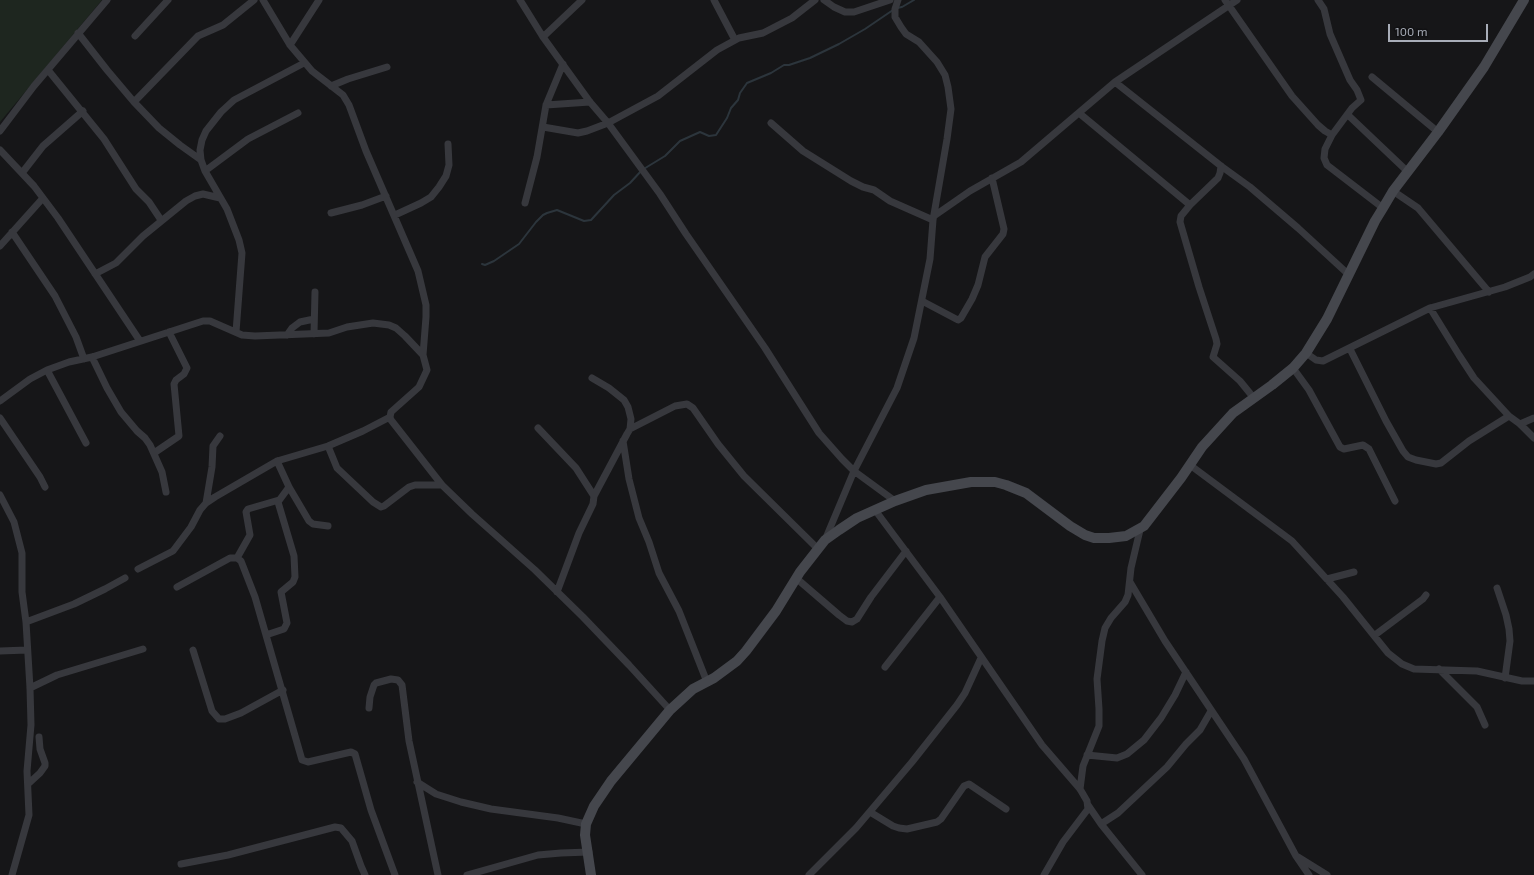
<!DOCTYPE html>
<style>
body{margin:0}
#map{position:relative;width:1534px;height:875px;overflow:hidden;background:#161618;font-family:"Exo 2",sans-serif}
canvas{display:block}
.scale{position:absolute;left:1388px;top:24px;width:100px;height:18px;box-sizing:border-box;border:2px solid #a8adb8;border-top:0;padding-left:5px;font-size:12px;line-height:14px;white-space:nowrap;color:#a8adb8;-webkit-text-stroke:3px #111113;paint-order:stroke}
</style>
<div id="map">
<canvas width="1534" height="875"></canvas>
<div class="scale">100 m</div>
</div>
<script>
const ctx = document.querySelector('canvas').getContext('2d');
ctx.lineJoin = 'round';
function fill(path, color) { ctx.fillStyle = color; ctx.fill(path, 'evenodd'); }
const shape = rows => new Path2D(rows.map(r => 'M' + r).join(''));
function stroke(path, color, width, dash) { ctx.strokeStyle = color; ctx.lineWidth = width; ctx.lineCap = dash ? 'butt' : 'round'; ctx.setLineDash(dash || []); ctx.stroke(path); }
const green = shape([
 [0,0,102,0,0,122]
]);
const stream = shape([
 [897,8,902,7,914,0],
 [482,264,485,265,494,261,519,244,536,222,543,215,547,213,557,210,584,221,591,220,614,195,630,183,642,170,665,156,680,141,700,132,709,136,716,135,727,118,731,108,738,100,740,93,747,83,771,73,784,65,789,65,810,58,839,44,865,29,893,10]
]);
const street = shape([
 [263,0,290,45,312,71,343,95,349,105,366,151,418,271,426,305,426,317,423,355],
 [520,0,543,37,590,102,608,123,660,194,686,234,765,348,819,433,842,459,854,471,895,501],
 [714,0,735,40],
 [824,0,834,7,845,12,854,12,890,0],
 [1225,0,1292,96,1318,125,1325,131,1332,135],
 [1318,0,1324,9,1330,34,1350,80,1357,90,1361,100,1352,108,1332,135,1325,149,1324,158,1327,165,1383,208],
 [78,33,107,70,134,102,159,128,180,145,201,160],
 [135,36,168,0],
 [543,37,582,0],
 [290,45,319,0],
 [48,70,104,139,136,189,149,202,161,220],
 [1372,77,1438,132],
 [1115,82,1221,166,1250,187,1298,228,1348,274],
 [331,86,348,79,387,67],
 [134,102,198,36,223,25,254,0],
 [546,105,590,102],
 [1079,113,1190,205],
 [1348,115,1408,172],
 [771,123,803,151,851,181,863,187,874,190,890,201,933,220],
 [543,127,578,133,587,131,608,123,658,96,717,50,739,38,763,33,792,18,815,0],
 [0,131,34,86,107,0],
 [0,150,34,186,58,218,140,341],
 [1221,166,1220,173,1218,178,1190,205,1181,216,1180,222,1199,287,1216,339,1217,344,1213,357,1240,381,1253,397],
 [205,171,248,139,298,113],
 [22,173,43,146,83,111],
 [1393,191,1418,208,1489,292],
 [525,203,537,157,546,105,563,64],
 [331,213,362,205,386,196],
 [395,215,421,203,431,197,439,187,446,176,449,165,448,144],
 [934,216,970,191,1021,162,1115,82,1237,0],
 [12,232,55,296,76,337,84,359],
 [0,246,43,198],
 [95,274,116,263,143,236,186,201,195,196,203,194,220,198],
 [922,301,958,320,961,318,972,299,978,285,985,257,1003,234,1004,229,992,178],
 [1430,308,1459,355,1474,378,1509,416,1520,424,1534,438],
 [236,332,242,253,239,240,227,209,205,171,201,160,200,150,202,140,206,131,221,112,234,100,304,63],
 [314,334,315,292],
 [287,335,292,328,300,322,314,319],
 [1350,349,1386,421,1403,451,1408,457,1416,460,1436,464,1441,463,1469,441,1509,416],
 [1306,353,1316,360,1323,361,1430,308,1505,287,1530,277,1534,274],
 [92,357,107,388,121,412,137,431,145,438,150,445,162,472,166,492],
 [1293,368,1309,390,1340,447,1344,449,1363,445,1369,449,1395,501],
 [47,370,86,443],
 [592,378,609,388,624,400,628,407,631,419,630,429,627,434,594,496],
 [0,401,30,379,47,370,69,362,92,357,203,321,210,321,242,335,255,336,329,333,347,327,373,323,389,325,396,328,405,336,423,355,427,370,419,387,391,412,390,417,391,420,442,485,472,514,535,570,583,617,629,665,670,710],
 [0,418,40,477,45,487],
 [1520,424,1534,418],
 [538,428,576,468,594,496,593,504,579,533,557,592],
 [630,429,675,406,687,404,693,408,718,444,744,476,818,549],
 [623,441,629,479,639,518,649,542,659,573,679,611,707,682],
 [328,446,337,468,373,502,381,507,384,506,409,487,415,485,442,485],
 [154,453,179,436,174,384,176,380,184,374,187,368,169,332],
 [277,461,289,487,309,521,313,524,328,526],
 [1190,465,1292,541,1343,597,1388,653,1402,664,1414,669,1477,671,1522,681,1534,681],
 [0,495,14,522,22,553,22,592,26,622,30,688,31,725,27,771,29,815,12,875],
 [206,503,212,467,213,446,220,436],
 [875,510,940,597,1042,745,1080,789,1087,801,1088,809,1063,842,1044,875],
 [825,540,854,471,897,388,914,338,930,259,933,220,947,139,951,109,948,87,945,75,937,62,919,42,906,34,901,27,895,17,895,9,898,0],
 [237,558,250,535,246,512,248,509,279,500],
 [138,569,173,551,191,527,200,510,206,503,215,497,277,461,328,446,363,431,390,417],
 [796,578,839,615,847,621,852,622,857,619,871,597,906,551],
 [1327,579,1354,572],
 [1130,582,1165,641,1244,759,1296,856,1309,875],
 [177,587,230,558,237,558,241,561,255,597,302,760,308,762,351,752,355,754,371,810,395,875],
 [1497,588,1506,615,1509,629,1510,641,1505,678],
 [26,622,74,604,105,589,125,578],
 [266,635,284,629,287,623,281,592,293,582,295,577,294,556,278,502,289,487],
 [1375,635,1423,599,1426,595],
 [193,650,212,711,219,719,225,719,241,713,283,690],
 [0,651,27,650],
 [885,667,940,597],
 [1439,669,1477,707,1485,725],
 [30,688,57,675,143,649],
 [369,708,370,697,374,685,376,683,391,679,398,680,402,685,409,741,438,875],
 [1087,755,1117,758,1127,754,1144,740,1161,718,1175,695,1186,672],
 [417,782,436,794,461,802,491,809,558,818,586,824],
 [28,784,40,773,45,766,45,763,40,749,39,737],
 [1080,789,1083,766,1099,726,1099,709,1097,679,1102,641,1105,628,1111,618,1125,602,1128,595,1131,568,1140,530],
 [1088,805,1101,824,1142,875],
 [870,812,893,826,899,828,907,829,937,822,941,819,964,786,969,784,1006,809],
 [1101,824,1118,813,1167,767,1186,744,1200,730,1211,711],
 [1298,857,1327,875],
 [181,864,228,855,335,827,341,828,352,841,361,866,365,875],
 [467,875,538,855,561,853,589,852],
 [809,875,856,828,912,762,957,705,965,693,981,658]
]);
const secondary = shape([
 [591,875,585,835,586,824,594,806,611,781,670,710,693,689,714,678,737,661,746,651,776,611,800,572,825,540,839,530,857,518,895,501,926,490,971,482,995,482,1006,485,1026,493,1070,526,1085,535,1094,538,1109,538,1126,536,1144,526,1181,478,1202,447,1233,413,1272,385,1293,368,1306,353,1327,319,1375,221,1383,208,1393,191,1438,132,1484,67,1524,0]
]);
fill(green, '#1e261f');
stroke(stream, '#2c353c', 2);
stroke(street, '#37383d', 7);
stroke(secondary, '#45474d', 10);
</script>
